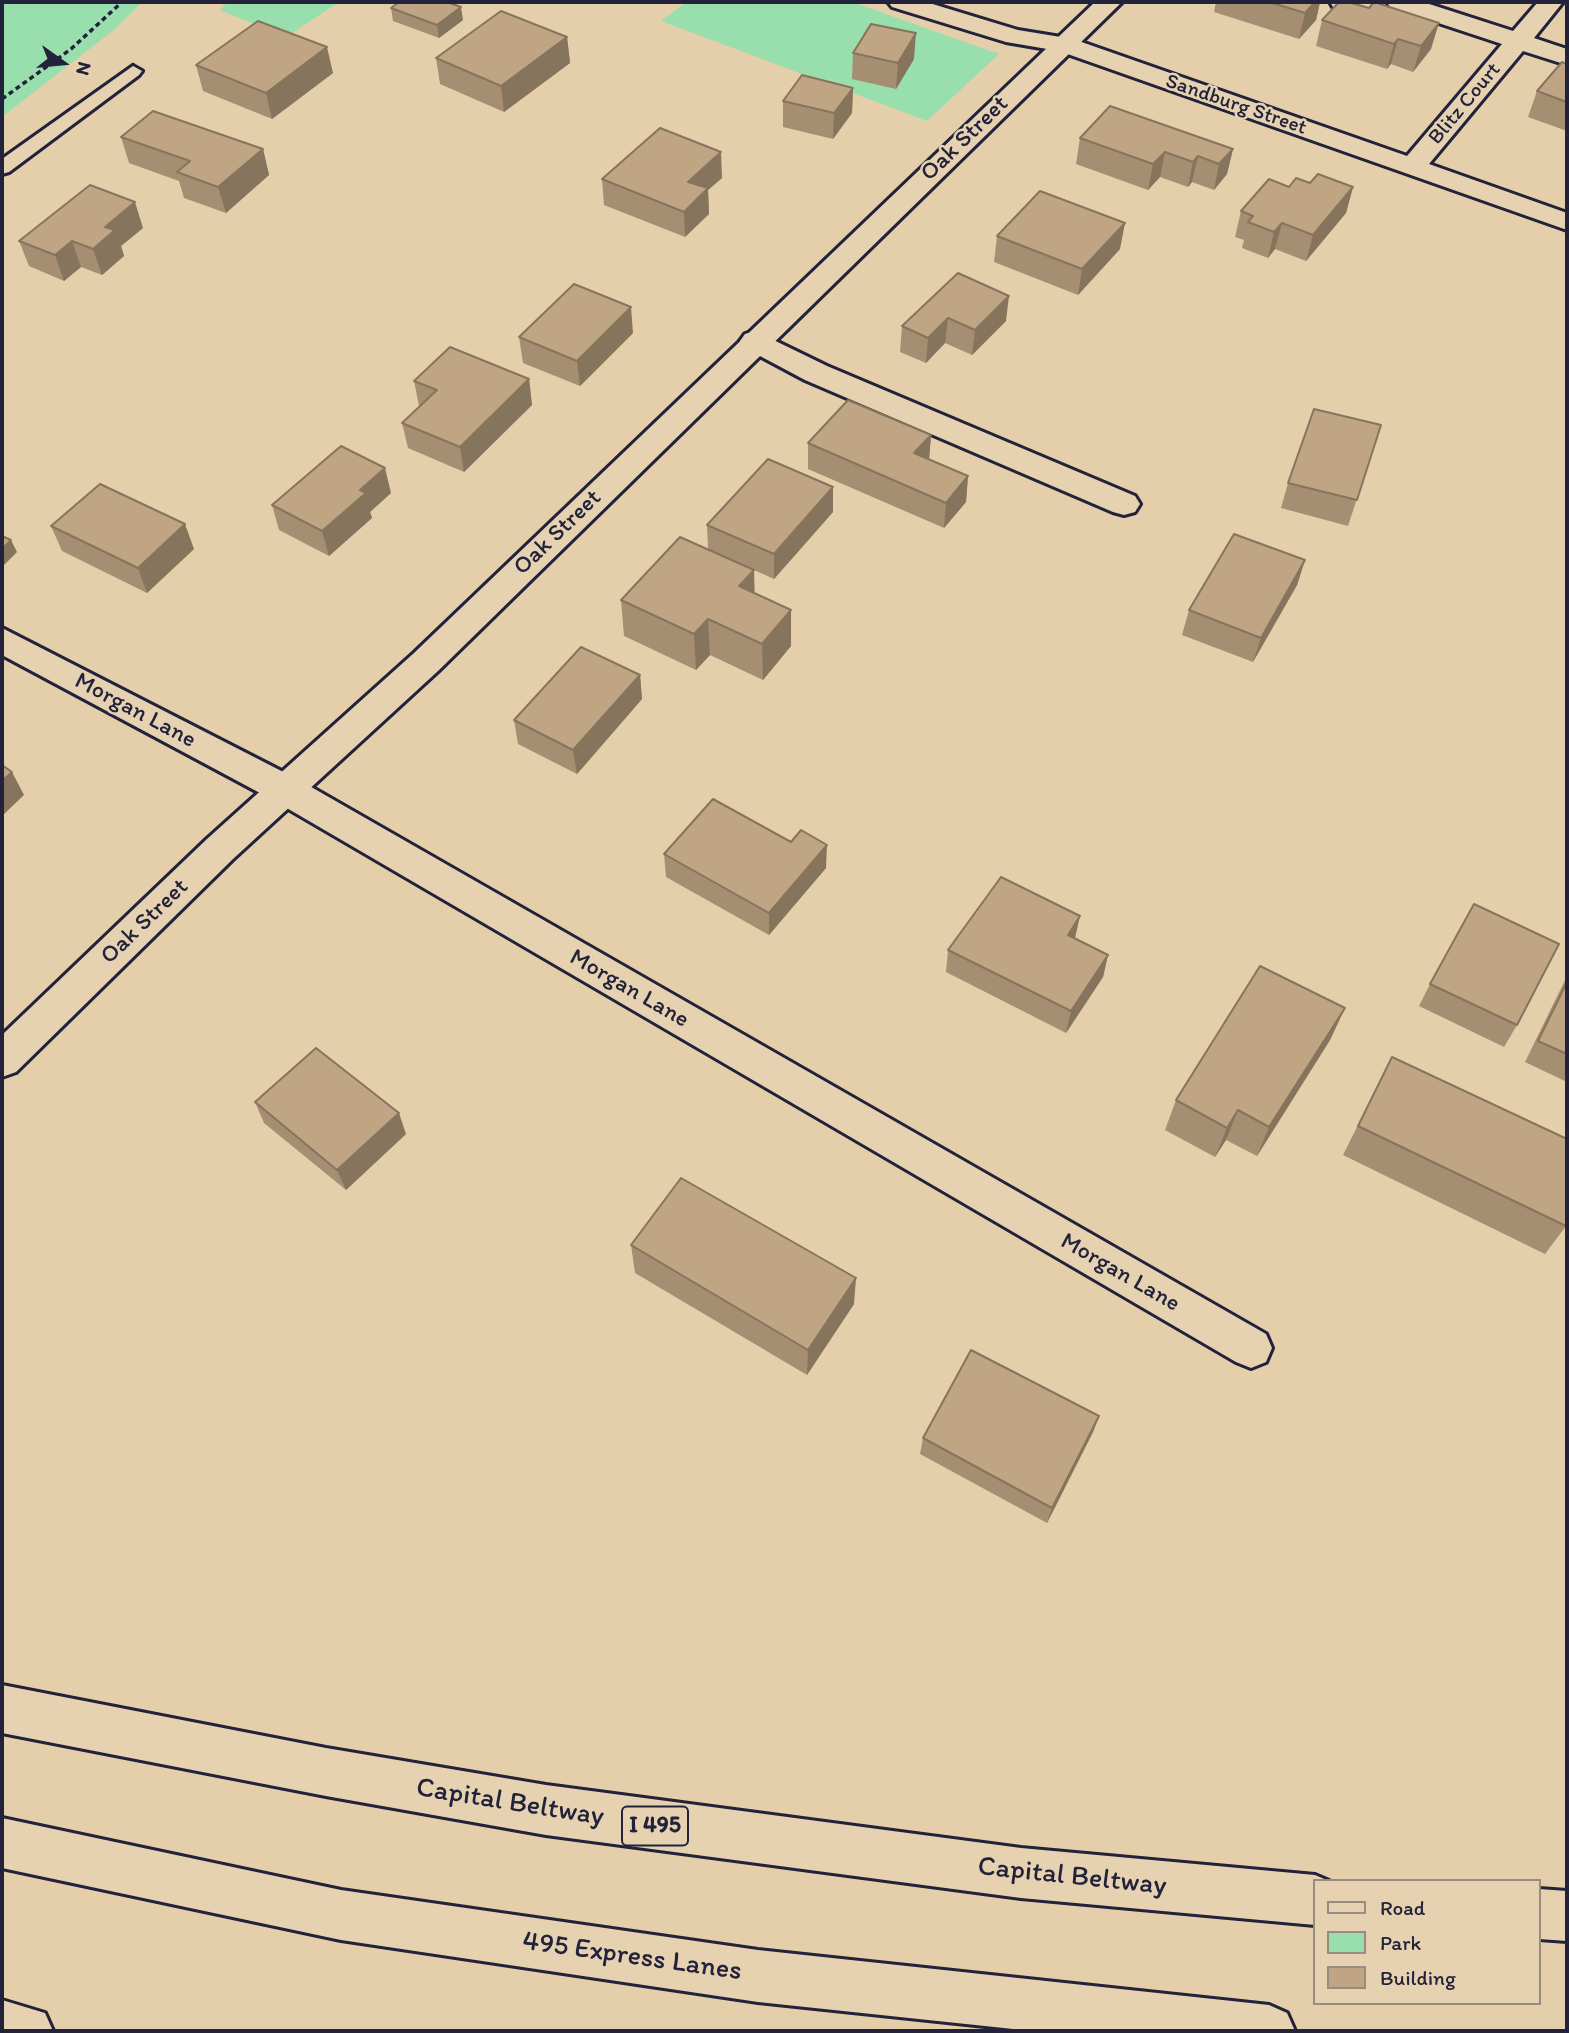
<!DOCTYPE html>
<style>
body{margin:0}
#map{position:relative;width:1569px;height:2033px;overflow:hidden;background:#e5cfab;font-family:Itim,sans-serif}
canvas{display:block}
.frame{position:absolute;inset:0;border:4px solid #22223b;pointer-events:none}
.legend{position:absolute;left:1313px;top:1879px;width:228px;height:126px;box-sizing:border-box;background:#e6d2b0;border:2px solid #988c81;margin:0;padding:9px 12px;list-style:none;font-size:21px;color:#22223b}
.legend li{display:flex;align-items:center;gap:14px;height:35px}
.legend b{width:35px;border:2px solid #988c81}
.north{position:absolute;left:28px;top:28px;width:70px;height:70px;-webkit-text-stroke:5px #e6d2b0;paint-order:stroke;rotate:105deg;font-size:19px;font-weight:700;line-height:28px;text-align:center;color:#22223b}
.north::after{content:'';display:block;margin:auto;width:24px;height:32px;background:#22223b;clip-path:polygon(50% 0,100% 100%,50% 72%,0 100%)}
</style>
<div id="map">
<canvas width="1569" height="2033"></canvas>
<div class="frame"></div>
<ul class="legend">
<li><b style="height:9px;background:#e6d2b0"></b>Road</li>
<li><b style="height:19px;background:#99dfad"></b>Park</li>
<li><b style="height:19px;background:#c0a585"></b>Building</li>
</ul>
<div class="north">N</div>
</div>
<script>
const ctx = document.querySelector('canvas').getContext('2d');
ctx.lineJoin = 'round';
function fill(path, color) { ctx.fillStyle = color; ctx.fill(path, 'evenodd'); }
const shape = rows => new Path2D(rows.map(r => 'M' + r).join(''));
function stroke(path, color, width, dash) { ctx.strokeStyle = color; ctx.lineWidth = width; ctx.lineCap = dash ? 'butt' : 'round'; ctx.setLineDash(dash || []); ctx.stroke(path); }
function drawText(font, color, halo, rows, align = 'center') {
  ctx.font = font + ' Itim,sans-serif'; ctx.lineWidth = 5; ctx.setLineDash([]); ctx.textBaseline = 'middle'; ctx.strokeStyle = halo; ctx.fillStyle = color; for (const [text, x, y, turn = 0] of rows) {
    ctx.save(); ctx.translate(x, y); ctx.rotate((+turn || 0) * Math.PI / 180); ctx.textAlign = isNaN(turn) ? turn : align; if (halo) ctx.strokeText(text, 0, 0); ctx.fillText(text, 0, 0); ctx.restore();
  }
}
const green = shape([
 [2,2,142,2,115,29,2,117],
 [227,2,339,2,286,37,220,10],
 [686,2,852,2,999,54,927,121,661,21]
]);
const path = shape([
 [2,99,71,49,122,2]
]);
const lane = shape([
 [133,66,142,71,139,75,9,172,2,174,2,159,133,66]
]);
const street = shape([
 [888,2,926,2,1018,30,1073,39,1407,156,1502,44,1390,7,1387,2,1423,2,1513,31,1538,2,1563,2,1534,38,1567,49,1567,65,1523,51,1429,164,1567,213,1567,230,1059,51,1006,42,892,7,888,2],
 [1330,2,1379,2,1375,7,1366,10,1342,10,1333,7,1330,2],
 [755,331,827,366,1135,496,1140,504,1135,512,1124,515,1113,512,805,380,745,348,740,341,745,334,755,331],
 [2,628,299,780,1266,1334,1272,1348,1266,1362,1251,1368,1236,1362,273,800,2,655,2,628]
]);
const secondary = shape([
 [1095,2,1122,2,438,671,233,859,16,1072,2,1077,2,1035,207,839,414,653,1095,2]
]);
const highway = shape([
 [2,1685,326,1748,546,1785,1021,1848,1315,1875,1329,1881,1315,1881,1315,1925,1021,1898,546,1835,326,1796,2,1733,2,1685],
 [2,1818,341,1890,758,1950,1269,2005,1287,2013,1295,2031,1032,2031,758,2002,341,1940,2,1868,2,1818],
 [1539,1889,1567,1891,1567,1941,1539,1939,1539,1889],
 [2,2000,45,2013,53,2031,2,2031,2,2000]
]);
const wall = shape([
 [1216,2,1320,2,1316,20,1299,39,1214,12],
 [1339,2,1431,49,1413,72,1391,64,1387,69,1316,46,1322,20],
 [391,8,463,20,439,38,393,21],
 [567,37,570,63,504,112,440,84,436,58],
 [853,53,914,59,896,89,852,79],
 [1567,64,1567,131,1528,117,1537,91],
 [196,65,333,73,272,119,203,91],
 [853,88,852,113,833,139,783,127,783,101],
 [121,137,263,149,269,175,226,213,184,198,179,181,129,163],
 [1080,138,1233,149,1227,174,1214,190,1192,182,1188,187,1160,177,1148,190,1076,164],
 [722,178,708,190,709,214,685,237,604,205,602,179],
 [1310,183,1353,187,1346,213,1306,261,1275,249,1268,258,1242,248,1244,240,1235,237,1241,211,1289,187],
 [143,228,121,246,124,256,102,275,81,267,64,281,29,266,19,241],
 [997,236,1120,249,1078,295,994,262],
 [958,273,1006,321,972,355,945,343,926,363,900,352,902,326],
 [633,333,580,386,523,363,519,337],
 [529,379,532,405,464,472,408,448,402,423,419,406,414,381],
 [1381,425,1348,526,1281,508,1288,483],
 [931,435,929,459,968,476,966,502,944,528,808,469,808,443],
 [833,487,833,512,774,579,754,570,754,593,791,646,763,680,710,655,696,670,624,636,621,600,708,549,707,525],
 [391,493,370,512,372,518,329,556,279,530,272,505],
 [51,526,194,549,147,593,62,551],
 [1305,560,1297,585,1253,662,1182,635,1189,610],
 [640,675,642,699,577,774,518,744,514,720],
 [664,854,826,868,769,935,666,877],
 [1075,939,1108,955,1103,977,1066,1033,946,972,948,950],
 [1567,976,1567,1082,1525,1062],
 [1430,984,1517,1025,1504,1047,1419,1006],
 [1345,1008,1330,1040,1257,1156,1226,1140,1215,1157,1165,1130,1176,1100],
 [1392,1057,1566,1226,1545,1254,1343,1155],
 [255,1102,406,1134,346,1190,264,1123],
 [631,1245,854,1304,807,1375,635,1273],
 [1099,1416,1093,1432,1047,1523,920,1454,923,1438]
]);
const shadedWall = shape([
 [1315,2,1320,2,1316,20,1299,39,1305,13],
 [461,7,463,20,439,38,437,25],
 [1439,23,1431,49,1413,72,1421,46],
 [916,33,914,59,896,89,898,63],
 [567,37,570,63,504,112,501,86],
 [1398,39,1391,64,1387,69,1394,44],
 [327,47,333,73,272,119,266,93],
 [853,88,852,113,833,139,834,113],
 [263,149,269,175,226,213,218,187],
 [1233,149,1227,174,1214,190,1219,164],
 [721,152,722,178,708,190,709,214,685,237,684,212,688,182],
 [1165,152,1160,177,1148,190,1153,164],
 [1198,156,1192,182,1188,187,1193,162],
 [1353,187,1346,213,1306,261,1313,235],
 [135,202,143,228,121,246,124,256,102,275,93,249,105,227],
 [1125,223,1120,249,1078,295,1082,269],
 [1282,223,1275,249,1268,258,1274,232],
 [72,241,81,267,64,281,55,255],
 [1009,296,1006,321,972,355,975,330],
 [631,307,633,333,580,386,577,361],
 [948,318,945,343,926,363,928,338],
 [529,379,532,405,464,472,460,447],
 [931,435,929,460,914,453],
 [385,468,391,493,370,512,372,518,329,556,322,531,360,490],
 [968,476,966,502,944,528,946,503],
 [833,487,833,512,774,579,774,554],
 [185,524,194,549,147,593,138,568],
 [11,540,17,552,2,567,2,549],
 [1305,560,1297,585,1253,662,1261,638],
 [754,570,755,606,739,586],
 [791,610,791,646,763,680,762,644],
 [708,619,710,655,696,670,694,634],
 [640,675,642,699,577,774,573,750],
 [12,772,24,795,2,816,2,781],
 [827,845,826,868,769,935,769,913],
 [1080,916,1075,938,1063,958,1068,935],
 [1108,955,1103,977,1066,1033,1071,1011],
 [1345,1008,1330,1040,1257,1156,1269,1127],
 [1238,1110,1226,1140,1215,1157,1227,1128],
 [399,1113,406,1134,346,1190,337,1170],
 [856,1278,854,1304,807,1375,808,1350],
 [1099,1416,1093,1432,1047,1523,1052,1508]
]);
const building = shape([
 [399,2,447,2,461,7,437,25,391,8,399,2],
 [1269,2,1315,2,1305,13,1269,2],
 [1339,2,1348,2,1369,8,1374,2,1439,23,1421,46,1398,39,1394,44,1322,20,1339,2],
 [501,11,567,37,501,86,436,58,501,11],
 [258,21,327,47,266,93,196,65,258,21],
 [871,24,916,33,898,63,853,53,871,24],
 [1562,62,1567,64,1567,102,1537,91,1562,62],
 [802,75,853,88,834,113,783,101,802,75],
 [1110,106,1233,149,1219,164,1198,156,1193,162,1165,152,1153,164,1080,138,1110,106],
 [153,111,263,149,218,187,177,172,190,161,121,137,153,111],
 [660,128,721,152,688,182,708,188,684,212,602,179,660,128],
 [1318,174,1353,187,1313,235,1282,223,1274,232,1248,222,1253,216,1241,211,1269,179,1289,187,1296,178,1310,183,1318,174],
 [90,185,135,202,105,227,115,230,93,249,72,241,55,255,19,241,90,185],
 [1040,191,1125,223,1082,269,997,236,1040,191],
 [958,273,1009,296,975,330,948,318,928,338,902,326,958,273],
 [574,284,631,307,577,361,519,337,574,284],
 [450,347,529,379,460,447,402,423,437,390,414,381,450,347],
 [848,400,931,435,914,453,968,476,946,503,808,443,848,400],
 [1314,409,1381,425,1357,500,1288,483,1314,409],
 [341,446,385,468,360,490,366,493,322,531,272,505,341,446],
 [768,459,833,487,774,554,707,525,768,459],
 [100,484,185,524,138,568,51,526,100,484],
 [1234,534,1305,560,1261,638,1189,610,1234,534],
 [2,536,11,540,2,549,2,536],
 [680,537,754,570,739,586,791,610,762,644,708,619,694,634,621,600,680,537],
 [581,647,640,675,573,750,514,720,581,647],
 [2,765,12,772,2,781,2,765],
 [713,799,791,842,801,830,827,845,769,913,664,854,713,799],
 [1001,877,1080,916,1068,935,1108,955,1071,1011,948,950,1001,877],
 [1474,904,1559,944,1517,1025,1430,984,1474,904],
 [1260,966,1345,1008,1269,1127,1238,1110,1227,1128,1176,1100,1260,966],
 [1567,982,1567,1054,1538,1041,1567,982],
 [316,1048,399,1113,337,1170,255,1102,316,1048],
 [1392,1057,1567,1139,1567,1224,1566,1226,1358,1126,1392,1057],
 [681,1178,856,1278,808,1350,631,1245,681,1178],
 [971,1350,1099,1416,1052,1508,923,1438,971,1350]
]);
const farStreetnames = [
 ["Blitz Court",1465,104,-50],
 ["Sandburg Street",1236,105,19]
];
const shields = [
 [655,1826,66]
];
const shieldNames = [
 ["I 495",655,1826]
];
const streetNames = [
 ["Oak Street",965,139,-44],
 ["Oak Street",558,533,-44],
 ["Morgan Lane",135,711,28],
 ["Oak Street",145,922,-44],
 ["Morgan Lane",629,989,30],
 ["Morgan Lane",1120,1273,30]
];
const nearStreetnames = [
 ["Capital Beltway",510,1803,9],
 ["Capital Beltway",1072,1877,6],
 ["495 Express Lanes",632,1957,8]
];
fill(green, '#99dfad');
stroke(lane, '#22223b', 6);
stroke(street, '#22223b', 6);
stroke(secondary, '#22223b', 6);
stroke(highway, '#22223b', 6);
stroke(path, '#22223b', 3.5, [5, 3.5]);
fill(lane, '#e6d2b0');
fill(street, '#e6d2b0');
fill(secondary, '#e6d2b0');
fill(highway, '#e6d2b0');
fill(wall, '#a58e72');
fill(shadedWall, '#86745d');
fill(building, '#c0a585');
stroke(building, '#86745d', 2);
drawText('21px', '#22223b', '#e6d2b0', farStreetnames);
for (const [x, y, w] of shields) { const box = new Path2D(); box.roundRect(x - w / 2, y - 19.5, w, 39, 5); ctx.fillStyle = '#e6d2b0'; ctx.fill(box); stroke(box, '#22223b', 2); }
drawText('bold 23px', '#22223b', null, shieldNames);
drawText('24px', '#22223b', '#e6d2b0', streetNames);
drawText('28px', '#22223b', '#e6d2b0', nearStreetnames);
</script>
